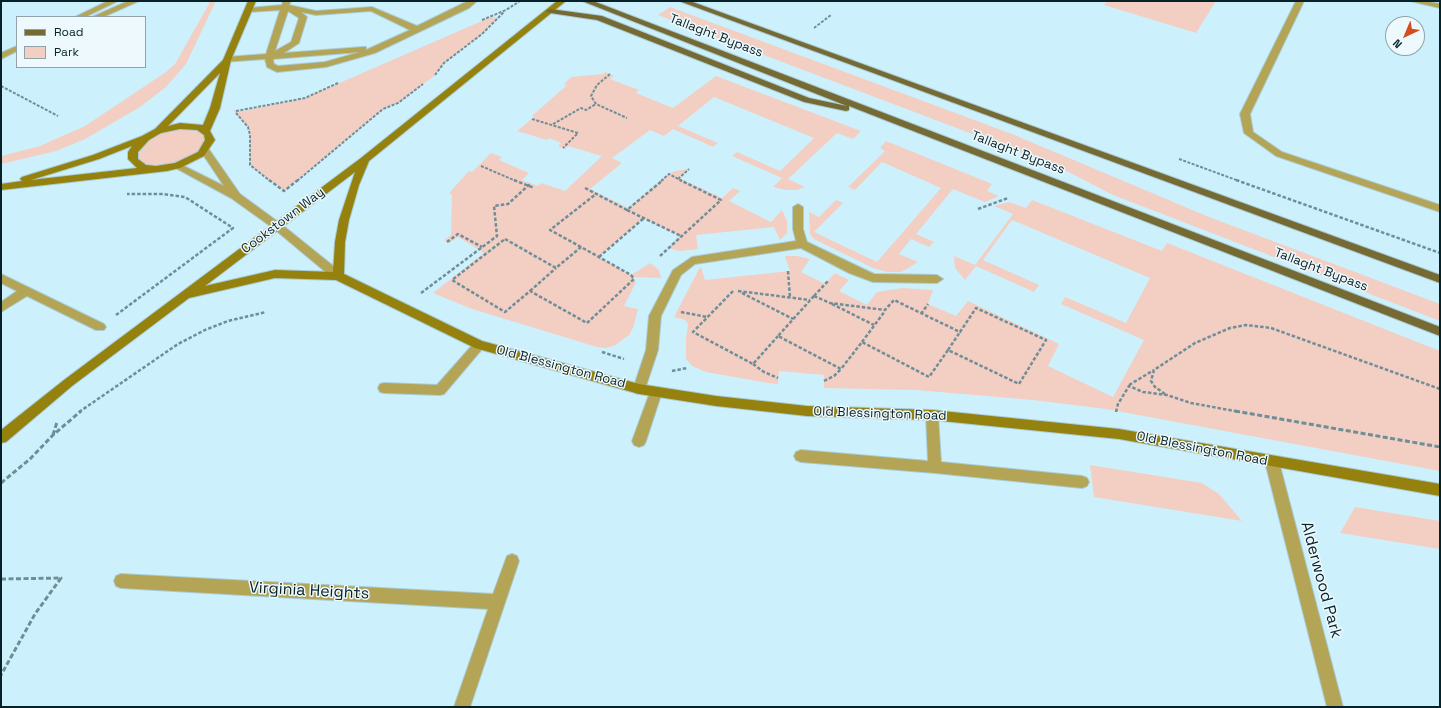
<!DOCTYPE html>
<style>
body{margin:0}
#map{position:relative;width:1441px;height:708px;overflow:hidden;background:#cdf1fc;font-family:"Space Grotesk",sans-serif}
canvas{display:block}
.frame{position:absolute;inset:0;border:2px solid #072128;pointer-events:none}
.legend{position:absolute;left:16px;top:16px;width:130px;height:52px;box-sizing:border-box;background:#edf9fd;border:1px solid #91a3a8;margin:0;padding:5px 7px;list-style:none;font-size:12px;color:#072128}
.legend li{display:flex;align-items:center;gap:8px;height:20px}
.legend b{width:20px;border:1px solid #91a3a8}
.north{position:absolute;left:1385px;top:16px;width:40px;height:40px;box-sizing:border-box;background:#edf9fd;border:1px solid #91a3a8;border-radius:50%;rotate:224deg;font-size:11px;font-weight:700;line-height:16px;text-align:center;color:#072128}
.north::after{content:'';display:block;margin:auto;width:14px;height:18px;background:#d54d1d;clip-path:polygon(50% 0,100% 100%,50% 72%,0 100%)}
</style>
<div id="map">
<canvas width="1441" height="708"></canvas>
<div class="frame"></div>
<ul class="legend">
<li><b style="height:5px;background:#756a33"></b>Road</li>
<li><b style="height:11px;background:#f3cec3"></b>Park</li>
</ul>
<div class="north">N</div>
</div>
<script>
const ctx = document.querySelector('canvas').getContext('2d');
ctx.lineJoin = 'round';
function fill(path, color) { ctx.fillStyle = color; ctx.fill(path, 'evenodd'); }
const shape = rows => new Path2D(rows.map(r => 'M' + r).join(''));
function stroke(path, color, width, dash) { ctx.strokeStyle = color; ctx.lineWidth = width; ctx.lineCap = dash ? 'butt' : 'round'; ctx.setLineDash(dash || []); ctx.stroke(path); }
function drawText(font, color, halo, rows, align = 'center') {
  ctx.font = font + ' "Space Grotesk",sans-serif'; ctx.lineWidth = 3; ctx.setLineDash([]); ctx.textBaseline = 'middle'; ctx.strokeStyle = halo; ctx.fillStyle = color; for (const [text, x, y, turn = 0] of rows) {
    ctx.save(); ctx.translate(x, y); ctx.rotate((+turn || 0) * Math.PI / 180); ctx.textAlign = isNaN(turn) ? turn : align; if (halo) ctx.strokeText(text, 0, 0); ctx.fillText(text, 0, 0); ctx.restore();
  }
}
const green = shape([
 [208,1,216,1,186,64,166,87,140,107,85,139,56,151,1,164,1,156,40,146,85,126,166,72,175,64,209,4],
 [1107,1,1216,1,1196,33,1104,5],
 [670,7,1012,134,1209,217,1440,304,1440,321,1113,195,1057,166,658,15],
 [491,17,498,18,482,34,444,63,433,77,398,103,383,109,284,191,250,165,250,135,248,127,233,110,243,111,305,98],
 [605,72,614,76,610,79,639,90,636,93,673,108,716,76,861,131,853,139,837,133,788,179,805,187,796,190,786,190,773,187,782,178,732,156,737,152,780,171,814,138,714,97,678,126,718,143,713,147,673,129,664,136,650,130,612,158,622,163,590,189,628,208,669,174,675,171,689,169,679,178,722,198,733,188,740,191,729,201,771,222,782,210,787,221,787,233,780,240,774,227,696,235,698,249,680,251,668,248,680,236,643,218,599,257,631,275,650,263,659,270,661,278,633,277,636,282,624,306,638,309,633,328,629,335,614,346,605,348,597,347,472,309,433,293,484,253,458,237,449,243,444,240,451,235,452,195,449,193,469,171,472,172,491,153,502,157,499,160,529,173,522,180,538,186,541,183,565,191,602,156,568,146,565,149,558,146,561,143,549,138,547,140,517,131,534,117,532,116,567,85,564,84,571,77,603,74],
 [171,128,203,130,208,140,199,154,180,164,146,167,135,158,139,145,148,138],
 [886,141,992,184,987,191,999,196,985,202,953,189,916,234,934,242,929,247,911,239,899,254,918,262,907,269,900,272,887,272,873,268,814,239,810,234,809,212,819,217,836,200,843,203,814,232,877,262,941,188,882,162,855,190,848,187,885,151,880,148],
 [1032,200,1162,251,1167,243,1440,351,1440,471,1106,409,1033,400,916,390,824,388,824,375,779,371,778,384,768,383,706,372,692,366,686,359,686,339,688,324,685,320,674,317,699,269,701,267,705,280,790,271,785,256,797,256,810,259,801,272,825,284,835,273,849,280,839,291,867,305,877,292,903,288,933,290,928,304,956,316,968,301,1059,344,1048,366,1113,397,1144,340,1061,304,1065,297,1126,323,1150,278,1012,220,983,260,1039,285,1034,292,976,266,965,280,955,268,954,256,975,265,1013,214,994,206,1009,202,1026,208],
 [1090,465,1202,483,1219,494,1242,521,1094,497],
 [1355,507,1440,521,1440,549,1340,533]
]);
const pathFar2 = shape([
 [482,20,506,10,520,1],
 [814,28,831,15],
 [610,74,597,85,591,96,596,104,627,118],
 [435,75,444,63,482,34,504,12],
 [1,86,58,116],
 [236,111,305,98,338,83],
 [236,113,248,127,250,135,250,165,270,181],
 [532,119,578,133,563,148],
 [553,124,581,108,586,110,596,104],
 [1179,159,1239,181],
 [481,166,516,181],
 [678,179,689,169],
 [297,181,383,109,398,103,423,84],
 [661,181,669,174,682,181]
]);
const pathFar1 = shape([
 [269,180,284,191,298,180],
 [514,180,534,188],
 [1236,180,1440,253],
 [585,188,627,210,663,180],
 [978,209,1008,198],
 [627,210,681,236],
 [505,239,556,268,581,247,631,275,634,279,587,323,530,291,505,312,452,280,505,239],
 [447,242,458,234,482,247],
 [581,247,550,230,596,194],
 [660,256,721,200,680,180],
 [599,257,644,218],
 [788,271,790,298],
 [530,291,556,268],
 [733,291,693,332,753,364,778,336],
 [738,291,810,300],
 [421,293,497,236,494,206,508,204,531,183],
 [742,293,793,319],
 [814,296,830,303,885,310,894,300,960,332,976,308,1046,340,1019,384,948,350,929,377,862,342,841,369,778,336,814,296],
 [814,296,829,280],
 [832,304,874,325],
 [681,312,707,317],
 [921,314,928,304],
 [116,315,233,228,185,197,163,194,127,194],
 [862,342,885,311],
 [948,350,960,332],
 [602,352,624,359],
 [753,364,764,372,778,378],
 [672,371,687,368],
 [824,381,834,376,841,369],
 [1129,385,1154,370],
 [1165,394,1155,387,1151,381,1154,370,1195,343,1230,328,1246,325,1271,328,1440,389],
 [79,412,178,344,205,330,228,321,266,312],
 [1116,412,1118,404,1129,386,1143,392,1167,395,1191,403,1240,412]
]);
const path = shape([
 [1235,411,1440,447],
 [53,435,57,422],
 [1,483,30,459,53,435,81,411],
 [1,579,61,578,35,614,1,675]
]);
const lane = shape([
 [108,1,118,1,85,17,75,17,108,1],
 [128,1,139,1,103,17,92,17,128,1],
 [283,1,291,1,289,5,316,11,372,7,417,26,468,1,477,1,469,8,375,53,326,67,277,72,267,67,265,59,224,62,223,60,227,57,266,54,280,10,249,12,245,10,249,8,282,5,283,1],
 [288,11,299,18,291,42,275,51,288,11],
 [371,11,410,30,366,50,366,47,363,47,284,53,299,43,307,17,301,12,316,15,371,11],
 [360,52,325,62,278,66,274,64,273,59,360,52],
 [1296,1,1304,1,1250,114,1253,132,1282,152,1440,205,1440,212,1276,156,1244,133,1240,114,1296,1],
 [1410,1,1426,1,1440,4,1440,8,1410,1],
 [17,46,17,51,1,59,1,53,17,46],
 [205,147,208,148,240,194,281,224,342,273,344,276,342,279,334,279,273,228,231,198,172,166,177,163,180,164,224,186,200,150,205,147],
 [479,340,483,342,485,345,483,348,444,394,440,395,384,393,380,392,378,388,380,384,384,383,437,385,475,342,479,340],
 [656,387,660,388,662,392,646,441,644,445,639,447,634,445,632,441,650,392,652,388,656,387]
]);
const street = shape([
 [798,204,803,207,803,229,807,242,874,274,937,275,943,279,937,283,873,282,849,273,801,248,695,264,681,275,661,316,658,350,645,389,643,393,639,394,635,393,633,389,646,350,649,316,673,270,692,257,796,241,793,229,793,207,798,204],
 [1,274,104,324,106,327,104,330,96,330,27,296,1,312,1,302,17,291,1,283,1,274],
 [932,410,937,411,938,415,941,462,1082,476,1087,478,1089,482,1087,486,1082,488,935,473,801,462,796,460,794,456,796,452,801,450,928,461,926,415,927,411,932,410],
 [1272,456,1277,458,1279,462,1343,707,1327,707,1265,462,1267,458,1272,456],
 [512,554,517,556,519,561,470,707,454,707,488,609,121,588,116,586,114,581,116,576,121,574,493,594,507,556,512,554]
]);
const secondary = shape([
 [248,1,256,1,231,60,220,108,210,131,215,140,204,156,180,168,167,171,1,190,1,184,22,181,20,179,22,177,93,155,142,136,155,129,223,60,248,1],
 [220,73,210,108,203,125,180,123,168,126,220,73],
 [180,129,197,130,204,135,205,140,198,152,175,163,156,166,146,165,138,159,138,152,149,140,161,133,180,129],
 [132,146,128,152,128,159,137,168,31,180,99,159,132,146],
 [557,1,566,1,369,161,359,185,349,220,345,242,344,274,482,341,639,384,716,396,807,406,932,410,1119,429,1440,484,1440,496,1119,439,932,420,807,416,716,406,639,394,475,348,336,280,275,278,189,298,72,386,6,442,1,443,1,430,64,380,361,158,557,1],
 [355,172,339,220,335,242,333,272,275,270,205,286,355,172]
]);
const primary = shape([
 [582,1,593,1,1440,327,1440,336,849,106,849,110,846,111,804,102,597,20,550,13,546,11,550,9,602,16,809,98,847,106,582,1],
 [679,1,690,1,1440,275,1440,283,679,1]
]);
const streetNames = [
 ["Tallaght Bypass",716,36,21],
 ["Tallaght Bypass",1018,153,21],
 ["Cookstown Way",283,221,-37],
 ["Tallaght Bypass",1321,270,21],
 ["Old Blessington Road",561,367,15],
 ["Old Blessington Road",880,414,2],
 ["Old Blessington Road",1202,449,11]
];
const nearStreetnames = [
 ["Alderwood Park",1321,580,75],
 ["Virginia Heights",309,591,3]
];
fill(green, '#f3cec3');
stroke(lane, '#a9ccd6', 2);
stroke(street, '#a9ccd6', 2);
stroke(secondary, '#a9ccd6', 2);
stroke(primary, '#a9ccd6', 2);
stroke(pathFar2, '#6f8e97', 2, [3, 1.5]);
stroke(pathFar1, '#6f8e97', 2.5, [3.5, 2]);
stroke(path, '#6f8e97', 3, [5, 2.5]);
fill(lane, '#b4a456');
fill(street, '#b4a456');
fill(secondary, '#95810d');
fill(primary, '#756a33');
drawText('13px', '#072128', '#edf9fd', streetNames);
drawText('16px', '#072128', '#edf9fd', nearStreetnames);
</script>
